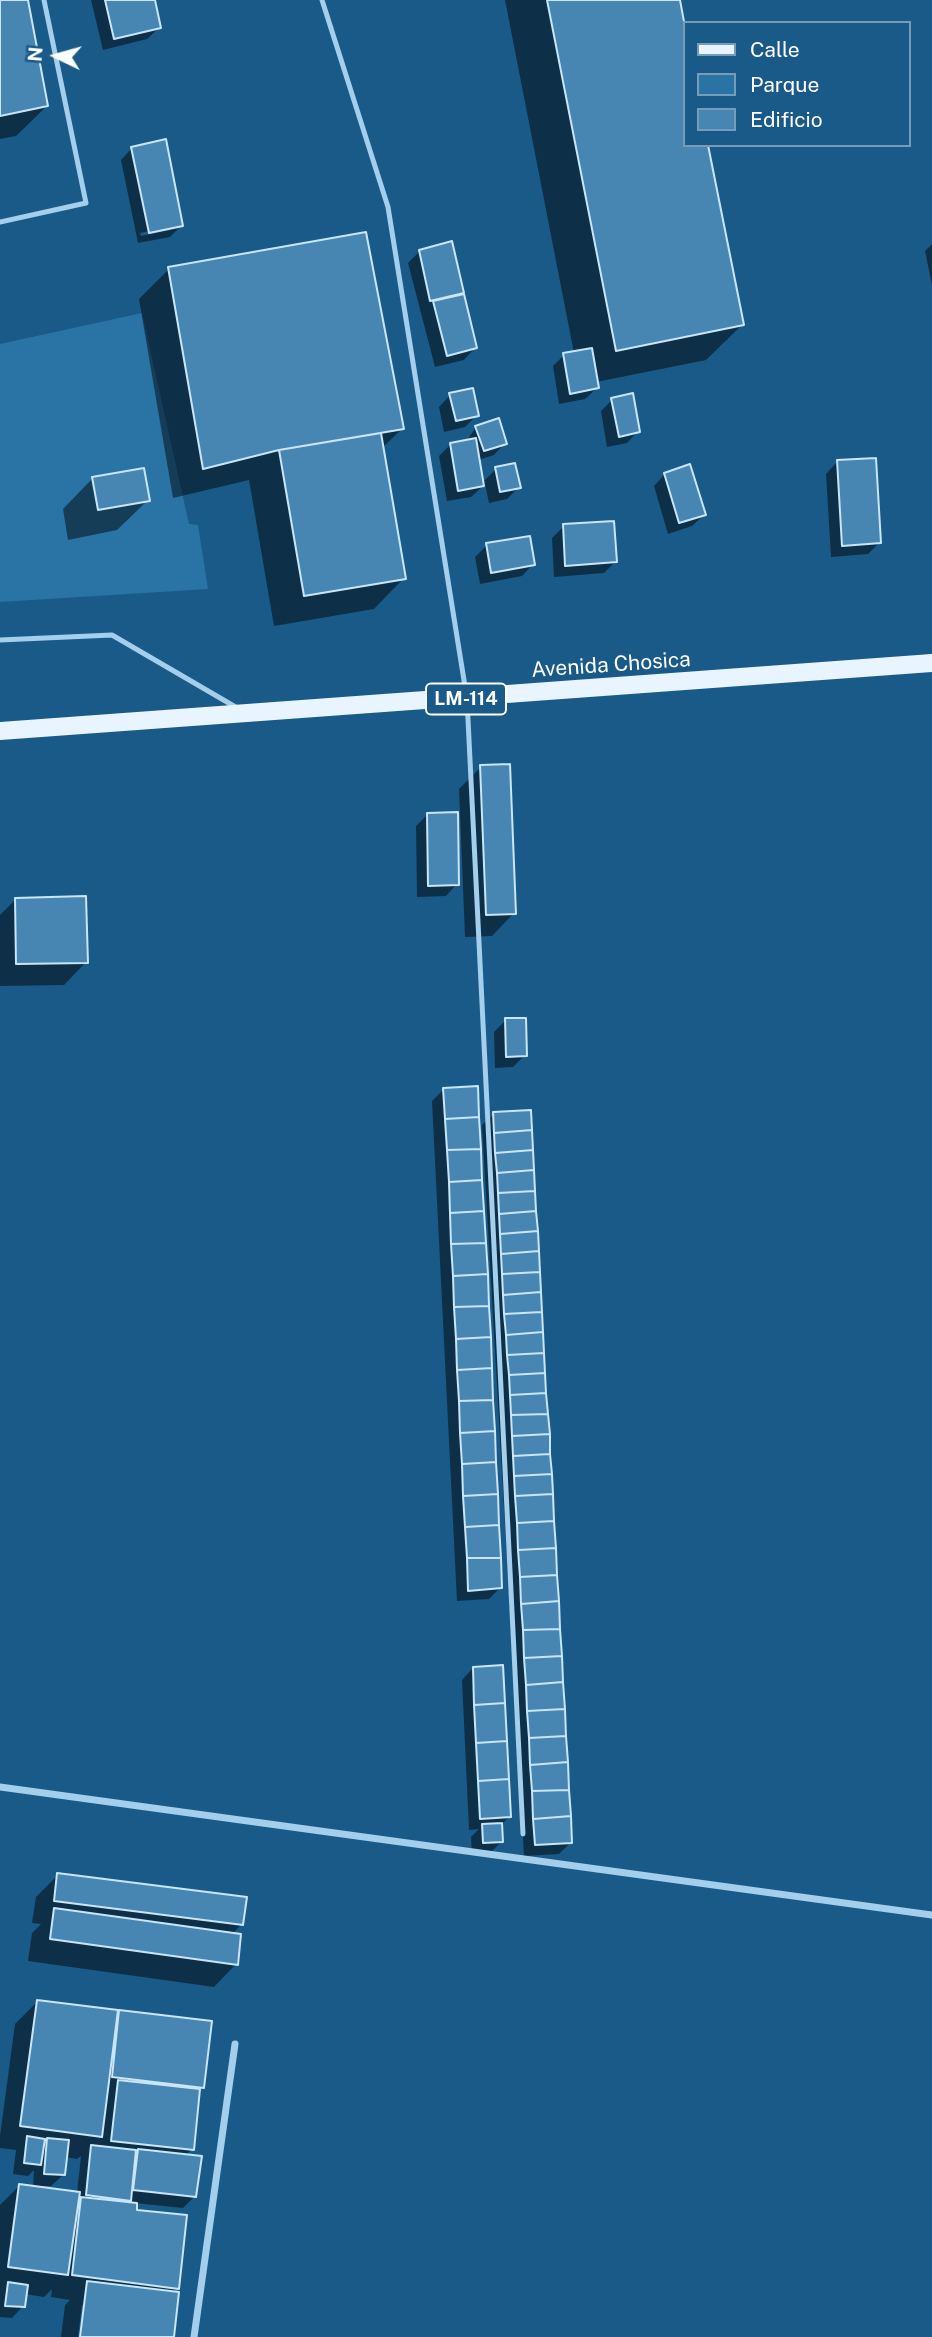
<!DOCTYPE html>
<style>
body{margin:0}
#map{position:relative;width:932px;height:2337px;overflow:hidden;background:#1a5a88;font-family:"Public Sans",sans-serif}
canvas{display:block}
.legend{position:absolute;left:683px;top:21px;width:228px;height:126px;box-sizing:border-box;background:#1a5a88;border:2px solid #769cb8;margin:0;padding:9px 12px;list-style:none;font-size:21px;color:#fff}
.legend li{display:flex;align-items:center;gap:14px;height:35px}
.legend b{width:35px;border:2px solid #769cb8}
.north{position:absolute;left:21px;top:21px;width:70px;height:70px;-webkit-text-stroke:5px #1a5a88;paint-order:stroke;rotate:275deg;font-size:19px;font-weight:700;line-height:28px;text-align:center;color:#fff}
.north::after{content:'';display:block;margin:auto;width:24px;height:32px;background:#fff;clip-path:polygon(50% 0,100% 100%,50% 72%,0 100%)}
</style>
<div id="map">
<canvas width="932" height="2337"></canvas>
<ul class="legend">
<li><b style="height:9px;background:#e8f4ff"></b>Calle</li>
<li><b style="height:19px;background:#2a73a5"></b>Parque</li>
<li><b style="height:19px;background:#4786b2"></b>Edificio</li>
</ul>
<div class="north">N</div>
</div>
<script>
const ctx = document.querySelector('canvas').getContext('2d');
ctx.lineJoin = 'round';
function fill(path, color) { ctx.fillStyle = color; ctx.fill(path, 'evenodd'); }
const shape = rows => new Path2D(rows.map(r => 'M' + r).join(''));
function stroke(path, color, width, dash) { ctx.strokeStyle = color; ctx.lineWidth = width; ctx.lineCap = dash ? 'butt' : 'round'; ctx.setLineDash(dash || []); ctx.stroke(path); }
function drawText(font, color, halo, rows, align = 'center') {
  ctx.font = font + ' "Public Sans",sans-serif'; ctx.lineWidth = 7; ctx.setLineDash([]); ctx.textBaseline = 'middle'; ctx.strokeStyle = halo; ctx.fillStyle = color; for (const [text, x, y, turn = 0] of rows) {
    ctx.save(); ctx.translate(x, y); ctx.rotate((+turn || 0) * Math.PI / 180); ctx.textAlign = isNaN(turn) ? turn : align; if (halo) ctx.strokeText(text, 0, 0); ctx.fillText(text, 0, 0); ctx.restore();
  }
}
const green = shape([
 [142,313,189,524,198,525,208,589,0,602,0,344]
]);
const shadow = shape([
 [0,0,26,0,47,106,16,136,0,139],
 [91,0,153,0,159,28,147,39,103,50],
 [505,0,678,0,685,36,685,145,742,325,706,360,596,382,597,388,585,399,559,404,553,366,564,355,574,353],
 [132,148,181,226,170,237,138,243,121,160],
 [170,227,170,230,141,236,140,233],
 [451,243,475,348,464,360,435,367,408,263,420,251],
 [932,244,932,285,925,251],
 [169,269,402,429,382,448,404,578,374,609,274,626,249,480,173,498,139,299],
 [450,395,477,415,465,427,444,432,439,407],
 [612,400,638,431,627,443,607,447,601,411],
 [476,427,505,443,494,455,478,460,482,483,496,469,519,487,507,499,489,503,485,484,471,497,447,501,439,456,451,444,466,442],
 [837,462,880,542,868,554,831,557,826,474],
 [665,474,704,515,692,526,668,534,654,486],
 [93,478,148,500,117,530,68,540,63,509],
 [564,526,615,562,604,573,554,577,552,538],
 [487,545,533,564,522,576,480,584,475,557],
 [481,767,514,913,492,936,465,937,459,789],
 [428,814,457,884,446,896,417,897,416,826],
 [16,899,86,962,64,985,0,986,0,915],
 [506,1020,525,1055,513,1067,495,1068,494,1032],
 [444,1089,501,1587,489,1599,457,1601,432,1101],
 [494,1114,571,1842,559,1854,524,1856,482,1125],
 [473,1668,510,1816,501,1825,502,1841,490,1853,472,1854,471,1837,479,1829,469,1830,462,1680],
 [58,1875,242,1924,231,1935,236,1964,214,1987,28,1961,32,1933,41,1924,32,1923,36,1897],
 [37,2002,115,2017,120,2012,202,2087,198,2092,192,2149,185,2156,195,2196,183,2208,135,2203,135,2212,177,2288,172,2293,172,2337,82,2337,86,2305,82,2305,78,2337,61,2337,65,2305,70,2300,51,2297,52,2289,44,2297,25,2294,23,2306,12,2318,0,2317,0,2205,19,2186,33,2187,34,2170,28,2176,13,2174,16,2150,0,2148,0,2136,15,2024],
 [81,2156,77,2193,43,2189,43,2186,51,2186,63,2175,65,2157,77,2159]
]);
const building = shape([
 [0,0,28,0,48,106,0,116,0,0],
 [105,0,155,0,161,28,114,39,105,0],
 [547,0,680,0,685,27,685,145,708,145,744,325,616,351,547,0],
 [166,139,183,226,149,233,131,147,166,139],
 [366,232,404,429,279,450,203,469,168,267,366,232],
 [452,241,464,293,430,301,419,250,452,241],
 [464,294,477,348,447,356,433,301,464,294],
 [592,348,599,388,570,394,563,353,592,348],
 [473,388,479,416,456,421,449,393,473,388],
 [633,393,640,432,619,437,611,398,633,393],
 [499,418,507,444,484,451,475,426,499,418],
 [381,433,406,579,304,596,279,450,381,433],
 [476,438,484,486,458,491,450,443,476,438],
 [876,458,881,543,842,546,837,460,876,458],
 [515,463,521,488,500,492,495,467,515,463],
 [690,464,706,515,679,523,664,473,690,464],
 [144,468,150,501,98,510,92,477,144,468],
 [614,521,617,562,565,566,563,524,614,521],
 [530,536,535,565,491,573,486,543,530,536],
 [510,764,516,914,486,915,480,765,510,764],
 [458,812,459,885,428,886,427,813,458,812],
 [86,896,88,963,16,964,15,898,86,896],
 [505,1018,526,1018,527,1056,506,1057,505,1018],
 [478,1086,479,1117,445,1119,443,1088,478,1086],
 [531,1110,532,1130,494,1133,493,1112,531,1110],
 [479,1117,481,1149,447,1150,445,1119,479,1117],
 [532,1130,533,1150,495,1153,494,1133,532,1130],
 [481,1149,482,1180,449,1182,447,1150,481,1149],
 [533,1150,534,1170,497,1173,495,1153,533,1150],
 [534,1170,535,1191,498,1193,497,1173,534,1170],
 [482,1180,484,1211,450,1213,449,1182,482,1180],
 [535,1191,536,1211,499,1214,498,1193,535,1191],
 [484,1211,486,1243,451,1244,450,1213,484,1211],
 [536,1211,538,1231,500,1234,499,1214,536,1211],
 [538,1231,539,1251,501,1254,500,1234,538,1231],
 [486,1243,488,1274,453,1276,451,1244,486,1243],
 [539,1251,540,1272,502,1274,501,1254,539,1251],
 [540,1272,541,1292,503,1295,502,1274,540,1272],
 [488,1274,489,1306,454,1307,453,1276,488,1274],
 [541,1292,542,1312,504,1314,503,1295,541,1292],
 [489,1306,491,1337,456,1339,454,1307,489,1306],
 [542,1312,543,1332,506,1335,504,1314,542,1312],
 [543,1332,544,1353,507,1355,506,1335,543,1332],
 [491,1337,492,1368,457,1370,456,1339,491,1337],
 [544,1353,545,1373,509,1375,507,1355,544,1353],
 [492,1368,493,1400,459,1401,457,1370,492,1368],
 [545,1373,546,1393,510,1395,509,1375,545,1373],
 [546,1393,548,1414,511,1415,510,1395,546,1393],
 [493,1400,495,1431,460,1433,459,1401,493,1400],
 [548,1414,550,1434,512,1436,511,1415,548,1414],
 [495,1431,496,1462,462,1464,460,1433,495,1431],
 [550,1434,550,1454,513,1456,512,1436,550,1434],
 [550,1454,552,1474,514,1476,513,1456,550,1454],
 [496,1462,498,1494,463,1496,462,1464,496,1462],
 [552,1474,553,1494,515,1496,514,1476,552,1474],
 [498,1494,499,1525,465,1527,463,1496,498,1494],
 [553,1494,554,1521,517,1523,515,1496,553,1494],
 [554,1521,556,1548,518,1550,517,1523,554,1521],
 [499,1525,501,1558,467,1558,465,1527,499,1525],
 [556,1548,557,1575,520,1577,518,1550,556,1548],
 [467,1558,501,1558,502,1588,468,1591,467,1558],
 [557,1575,559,1601,521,1604,520,1577,557,1575],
 [559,1601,560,1629,523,1630,521,1604,559,1601],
 [560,1629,562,1656,524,1658,523,1630,560,1629],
 [562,1656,563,1682,526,1685,524,1658,562,1656],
 [503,1665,505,1703,474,1705,473,1667,503,1665],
 [563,1682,565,1709,527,1711,526,1685,563,1682],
 [505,1703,507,1741,476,1743,474,1705,505,1703],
 [565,1709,566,1736,529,1738,527,1711,565,1709],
 [566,1736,568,1762,530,1765,529,1738,566,1736],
 [507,1741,509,1779,478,1781,476,1743,507,1741],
 [568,1762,569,1790,532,1791,530,1765,568,1762],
 [509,1779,511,1817,480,1819,478,1781,509,1779],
 [569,1790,571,1816,533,1819,532,1791,569,1790],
 [571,1816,572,1843,535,1845,533,1819,571,1816],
 [502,1823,503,1842,483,1843,482,1824,502,1823],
 [57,1873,247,1897,243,1925,54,1901,57,1873],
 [54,1908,241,1934,238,1965,50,1939,54,1908],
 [37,2000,118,2010,102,2137,20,2126,37,2000],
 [119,2010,212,2021,204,2088,112,2077,119,2010],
 [118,2080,200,2089,194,2150,111,2141,118,2080],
 [27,2136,45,2139,41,2165,24,2163,27,2136],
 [47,2138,69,2140,65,2175,44,2174,47,2138],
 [91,2145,136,2150,131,2201,86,2195,91,2145],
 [138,2149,202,2156,196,2197,133,2190,138,2149],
 [19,2184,80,2192,68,2275,8,2267,19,2184],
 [81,2197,137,2203,137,2210,187,2215,179,2289,72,2275,81,2197],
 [87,2281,179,2292,174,2337,80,2337,87,2281],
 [8,2282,28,2285,25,2307,5,2306,8,2282]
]);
const lane = shape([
 [322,0,388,207,467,699,523,1834],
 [0,222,86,203,44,0],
 [0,640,112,635,239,709]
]);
const street = shape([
 [0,1787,932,1915],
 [194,2337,235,2044]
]);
const primary = shape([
 [0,731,932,663]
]);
const shields = [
 [466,699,80]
];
const shieldNames = [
 ["LM-114",466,699]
];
const streetNames = [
 ["Avenida Chosica",611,665,-4]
];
fill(green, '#2a73a5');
fill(shadow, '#0007');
fill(building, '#4786b2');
stroke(building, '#c8e5f9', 2);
stroke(lane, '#a3ceec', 5);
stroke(street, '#a3ceec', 7);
stroke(primary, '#e8f4ff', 18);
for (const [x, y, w] of shields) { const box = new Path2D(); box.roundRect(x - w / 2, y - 15.5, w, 31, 5); ctx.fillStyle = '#1a5a88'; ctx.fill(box); stroke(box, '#fff', 2); }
drawText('bold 19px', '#fff', null, shieldNames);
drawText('21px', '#fff', '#1a5a88', streetNames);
</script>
